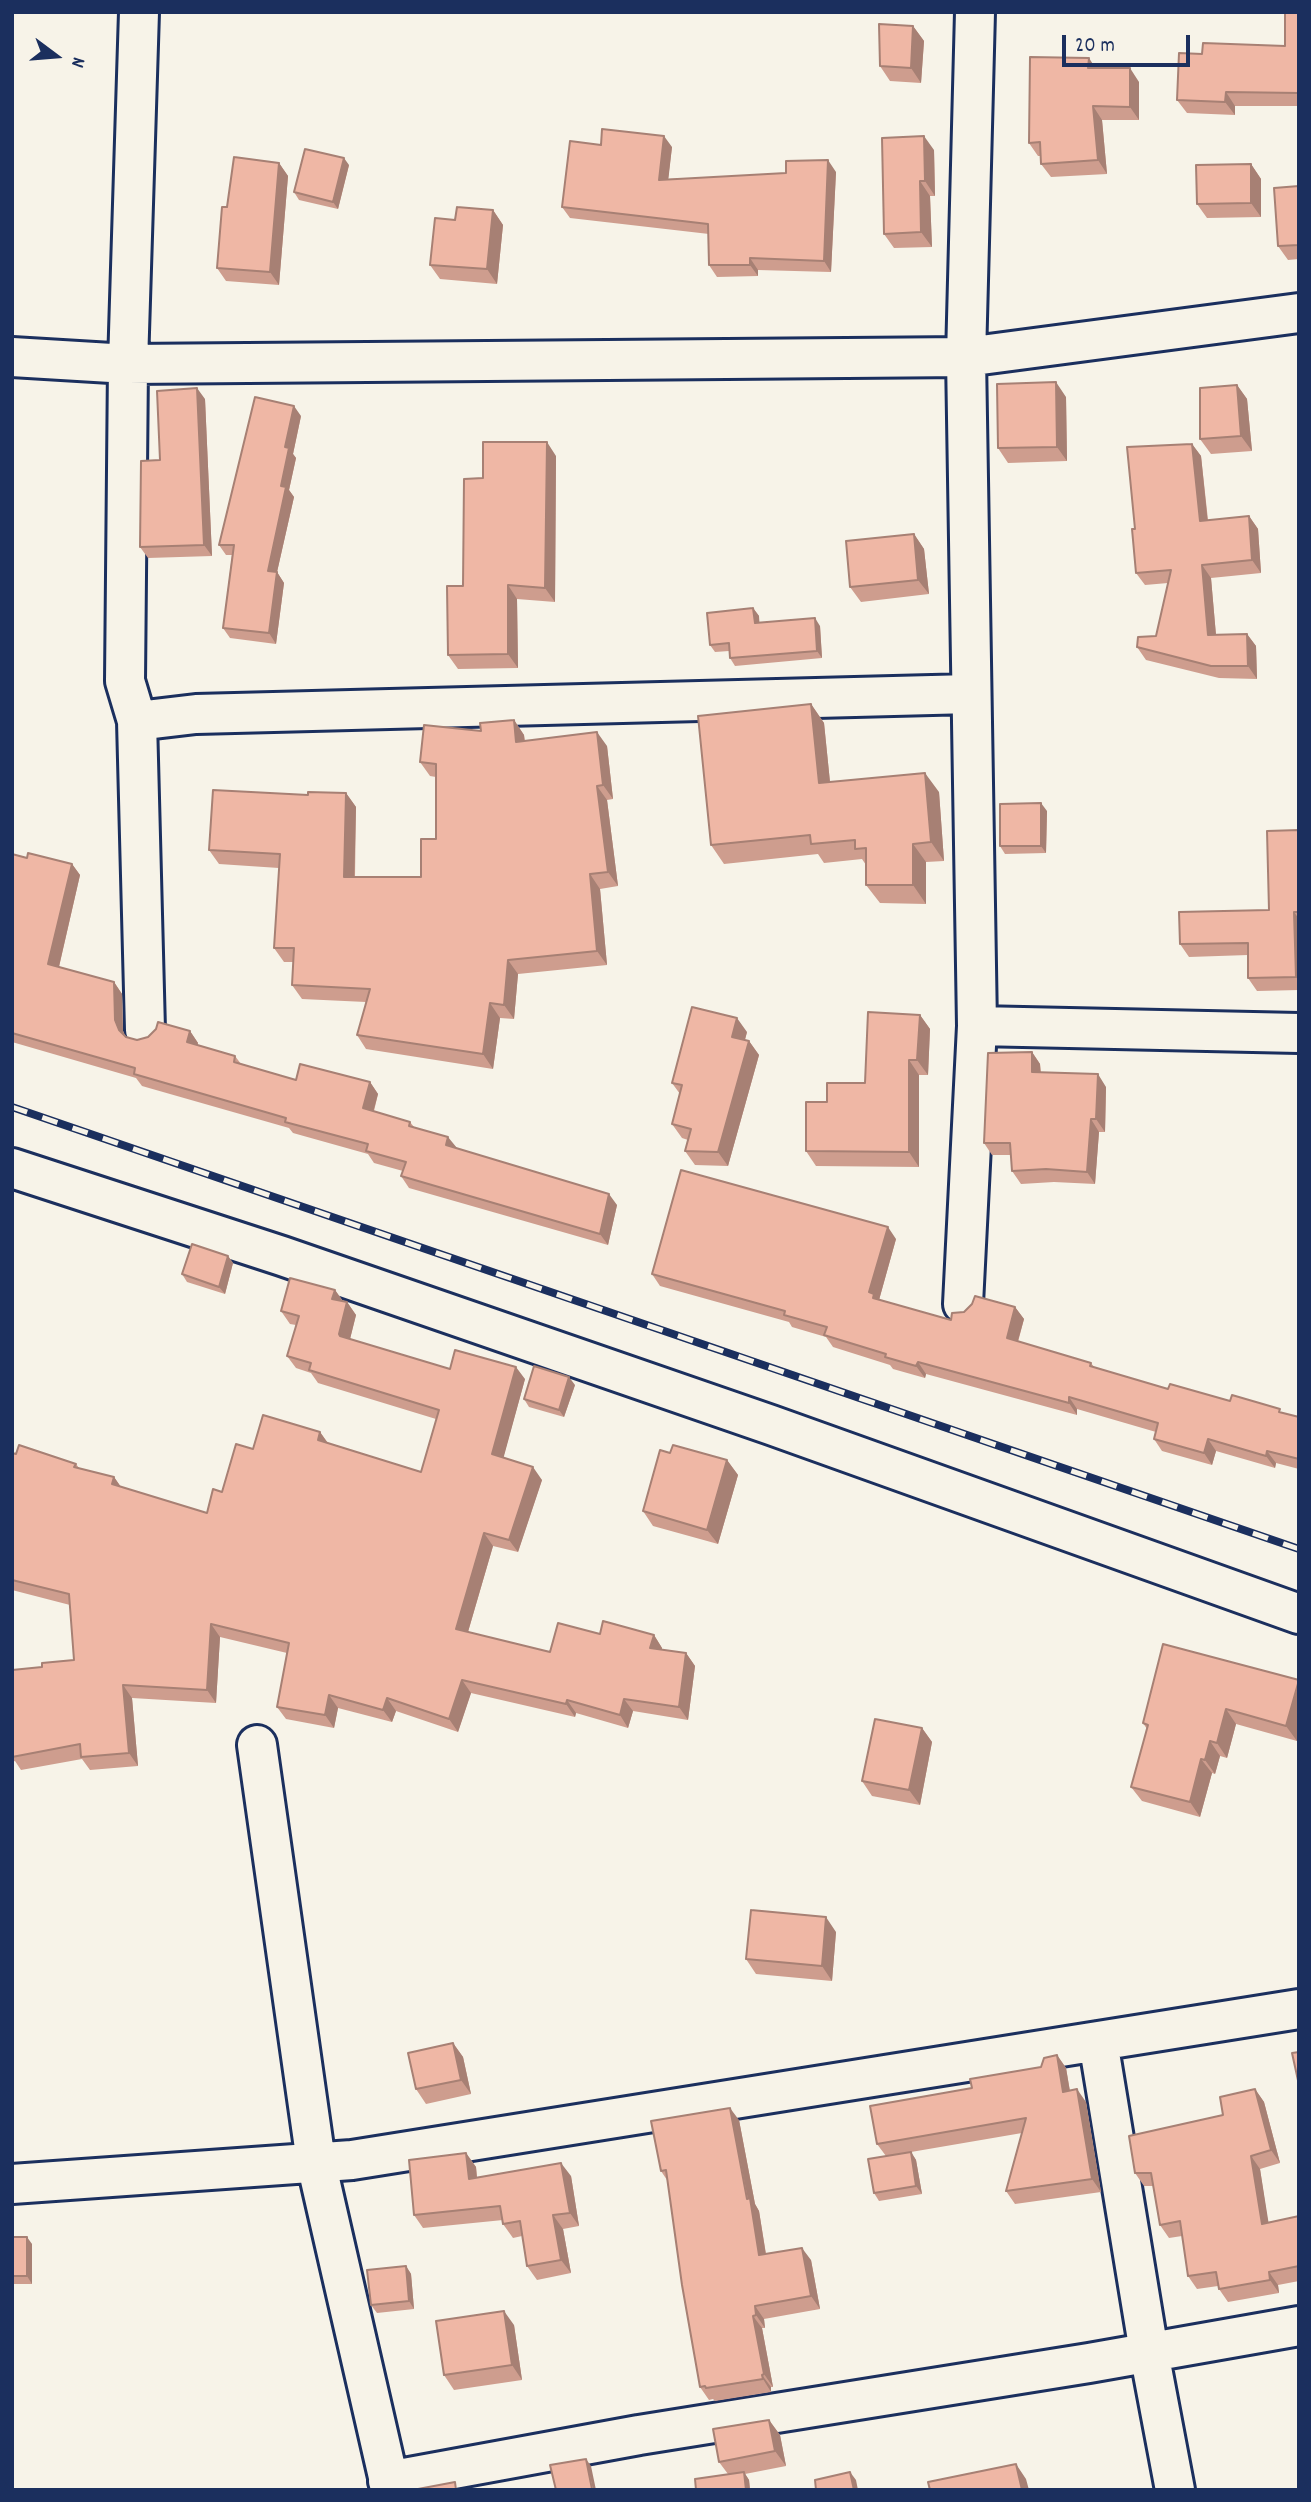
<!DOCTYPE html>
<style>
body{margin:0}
#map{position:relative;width:1311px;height:2502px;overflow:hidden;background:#f7f3e8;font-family:Dekko,sans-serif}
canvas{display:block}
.frame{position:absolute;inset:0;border:14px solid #1b2f5e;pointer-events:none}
.north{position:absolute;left:21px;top:21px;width:70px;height:70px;-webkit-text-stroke:5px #f7f3e8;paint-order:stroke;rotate:106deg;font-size:19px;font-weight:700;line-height:28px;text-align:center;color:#1b2f5e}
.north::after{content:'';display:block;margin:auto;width:24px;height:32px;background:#1b2f5e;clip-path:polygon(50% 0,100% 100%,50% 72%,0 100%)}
.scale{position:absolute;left:1062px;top:35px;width:128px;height:32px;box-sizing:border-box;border:4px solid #1b2f5e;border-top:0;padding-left:9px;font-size:21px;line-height:24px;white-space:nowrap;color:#1b2f5e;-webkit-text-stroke:5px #f7f3e8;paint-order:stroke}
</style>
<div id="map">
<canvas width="1311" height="2502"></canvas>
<div class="frame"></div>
<div class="north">N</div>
<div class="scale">20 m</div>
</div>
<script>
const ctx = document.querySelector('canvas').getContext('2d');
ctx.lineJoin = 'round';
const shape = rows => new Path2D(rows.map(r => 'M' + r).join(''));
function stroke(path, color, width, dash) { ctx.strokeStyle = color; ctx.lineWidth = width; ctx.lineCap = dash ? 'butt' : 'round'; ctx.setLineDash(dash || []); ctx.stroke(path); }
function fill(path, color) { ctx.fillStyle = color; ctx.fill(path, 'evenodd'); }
const minor = shape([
 [12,357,128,364,139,12],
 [971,694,196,714,137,721,125,681,128,364,966,357,1299,313],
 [137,721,145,1030],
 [977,1026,1299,1033],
 [12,1168,282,1256,771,1425,1299,1614],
 [963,1304,977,1026,966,357,975,12],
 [257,1745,316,2162,391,2490],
 [1098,2041,1149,2352,1175,2490],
 [12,2184,352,2160,1299,2009],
 [388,2481,639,2435,1089,2363,1299,2326]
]);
const rail = shape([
 [12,1107,1299,1549]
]);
const wall = shape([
 [1299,12,1299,106,1235,106,1235,115,1187,113,1177,100,1202,54,1285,46],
 [913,26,924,41,921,83,890,81,880,66],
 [1095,68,1139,82,1139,120,1102,120,1107,174,1051,177,1041,164,1041,156,1038,156,1029,143],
 [601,145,672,147,668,179,836,172,831,272,758,270,758,276,717,277,709,265,709,234,570,218,562,207],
 [934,150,935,196,930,196,932,247,894,248,884,234],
 [279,163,288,176,279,285,226,281,217,268,227,207],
 [1251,164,1261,179,1261,217,1207,218,1197,204],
 [349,165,338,209,299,200,294,192],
 [1299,186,1299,259,1288,260,1278,246],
 [493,210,503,225,497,284,440,279,430,265,455,220],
 [1237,385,1247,399,1252,451,1211,454,1200,439],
 [1066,397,1067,461,1008,463,998,448],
 [205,399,212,556,148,558,140,547],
 [301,416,293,454,296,458,289,490,294,497,277,572,284,583,276,644,230,638,223,628,232,555,226,555,219,545],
 [1192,444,1201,456,1208,520,1249,516,1258,529,1261,573,1211,578,1216,635,1247,634,1256,646,1257,679,1219,678,1146,660,1137,647,1156,636,1168,583,1145,585,1136,573,1135,529],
 [556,456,555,602,517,599,518,668,458,669,448,655,483,478],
 [914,534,924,549,929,594,861,602,850,587],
 [753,608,759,616,759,623,820,626,822,658,735,666,730,658,729,651,715,652,710,645],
 [811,704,824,723,830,782,939,792,944,861,926,862,926,904,880,903,866,885,866,865,862,859,824,863,818,854,724,864,711,845],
 [514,720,524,735,525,741,607,746,613,799,607,800,618,886,600,889,607,965,518,974,514,1019,500,1018,493,1069,366,1049,357,1035,366,1002,302,999,292,985,293,962,284,962,274,948,279,868,219,864,209,850,308,795,346,793,356,807,355,877,421,877,436,839,436,777,430,776,420,762,481,731],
 [1047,811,1046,853,1005,854,1000,846],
 [1299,830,1299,990,1257,991,1248,978,1248,955,1189,957,1180,944,1269,910],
 [12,854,27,858,72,864,80,875,59,967,114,982,122,994,123,1031,126,1037,137,1040,190,1031,198,1043,197,1045,235,1056,241,1064,296,1080,370,1082,378,1094,374,1111,410,1122,414,1127,457,1148,617,1205,608,1245,409,1188,401,1176,403,1171,374,1163,368,1154,293,1133,289,1128,142,1086,136,1078,12,1042],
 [920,1015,930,1029,928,1075,919,1075,919,1167,816,1166,806,1151,827,1102,865,1083],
 [747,1032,745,1040,749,1041,759,1055,728,1166,695,1165,685,1151,688,1140,682,1138,672,1124,680,1094,672,1083],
 [1032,1052,1040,1064,1041,1072,1106,1087,1105,1132,1099,1132,1095,1184,1054,1182,1021,1184,1012,1171,1011,1155,992,1155,984,1143],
 [896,1239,879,1300,951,1320,1015,1307,1024,1319,1018,1342,1091,1363,1094,1367,1168,1389,1230,1401,1299,1417,1299,1469,1276,1463,1275,1468,1216,1451,1212,1465,1162,1451,1154,1439,1156,1432,1077,1409,1077,1415,926,1374,925,1378,893,1369,890,1365,833,1347,826,1337,792,1327,789,1322,660,1286,652,1274],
 [228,1256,233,1263,225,1294,187,1282,182,1274],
 [335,1290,343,1301,347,1302,356,1315,350,1339,450,1369,525,1379,503,1458,542,1480,518,1552,493,1546,468,1632,550,1652,600,1634,654,1635,662,1648,662,1650,686,1653,695,1666,688,1720,633,1711,628,1728,576,1713,575,1717,471,1693,458,1732,396,1711,392,1722,338,1708,334,1728,286,1719,277,1707,287,1653,220,1637,216,1703,132,1698,138,1766,90,1770,82,1759,21,1770,15,1761,12,1762,12,1670,42,1667,74,1660,70,1605,12,1590,12,1453,76,1464,79,1468,114,1477,121,1487,207,1513,253,1449,320,1432,328,1443,421,1472,436,1419,318,1383,311,1373,296,1368,287,1356,296,1325,290,1324,281,1311],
 [575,1385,564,1417,529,1407,524,1399],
 [670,1453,727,1460,738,1475,718,1544,653,1526,643,1511],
 [1299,1680,1297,1741,1236,1724,1227,1758,1220,1756,1215,1774,1212,1773,1200,1817,1142,1801,1131,1787,1147,1729,1143,1723],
 [922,1728,932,1742,920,1805,872,1796,862,1781],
 [836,1932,832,1981,756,1974,746,1959],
 [453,2043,463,2057,471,2094,426,2104,416,2089],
 [1057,2055,1066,2068,1070,2091,1086,2102,1101,2192,1015,2204,1006,2191,1022,2133,911,2152,916,2160,922,2194,879,2201,874,2193,886,2156,877,2144,972,2088,1041,2067],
 [1255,2089,1264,2102,1280,2163,1260,2169,1268,2223,1299,2216,1299,2281,1278,2285,1279,2293,1228,2302,1219,2289,1218,2286,1197,2289,1188,2276,1182,2236,1169,2238,1160,2225,1153,2186,1144,2186,1135,2173,1223,2115],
 [739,2120,755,2204,759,2211,766,2254,811,2260,820,2309,764,2319,765,2328,762,2328,773,2387,771,2387,771,2392,715,2401,713,2399,709,2400,700,2387,667,2180,661,2171],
 [466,2153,476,2167,477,2177,571,2176,579,2226,563,2229,571,2273,537,2280,527,2266,522,2236,513,2238,503,2224,503,2220,423,2228,414,2215],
 [12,2237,32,2244,32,2284,12,2284],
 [406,2266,411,2274,414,2309,377,2313,371,2305],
 [514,2325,522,2380,454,2390,444,2375],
 [769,2420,780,2435,786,2466,745,2474,749,2480,750,2490,696,2490,728,2474,719,2462]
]);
const shadedWall = shape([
 [913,26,924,41,921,83,911,68],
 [1089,58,1098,72,1088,68],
 [1130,68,1139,82,1139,120,1130,107],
 [1226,92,1235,106,1235,115,1225,102],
 [1093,106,1102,120,1107,174,1098,160],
 [664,136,672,147,667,191,659,180],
 [924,136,934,150,935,196,925,181],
 [344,158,349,165,338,209,333,202],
 [828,160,836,172,831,272,824,261],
 [279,163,288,176,279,285,270,272],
 [1251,164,1261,179,1261,217,1251,203],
 [920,181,930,196,932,247,921,232],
 [493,210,503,225,497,284,487,269],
 [750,258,758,270,758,276,750,265],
 [1056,382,1066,397,1067,461,1057,447],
 [1237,385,1247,399,1252,451,1241,436],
 [197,388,205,399,212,556,204,545],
 [294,406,301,416,293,454,296,458,289,490,294,497,275,581,268,571,281,486,285,447],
 [547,442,556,456,555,602,545,588],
 [1192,444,1201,456,1209,534,1200,521],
 [1249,516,1258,529,1261,573,1252,560],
 [914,534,924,549,929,594,918,580],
 [1202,565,1211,578,1217,647,1208,635],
 [277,572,284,583,276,644,269,633],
 [508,585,517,599,518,668,508,654],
 [753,608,759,616,760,631,755,623],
 [815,618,820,626,822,658,817,651],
 [1247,634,1256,646,1257,679,1248,666],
 [811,704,824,723,832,802,819,783],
 [514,720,524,735,526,757,516,742],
 [597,732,607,746,613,799,603,785],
 [925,773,939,792,944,861,931,842],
 [597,786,607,800,618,886,608,872],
 [346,793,356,807,354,891,344,877],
 [1041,803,1047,811,1046,853,1041,846],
 [913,844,926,862,926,904,913,885],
 [72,864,80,875,57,975,48,964],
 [590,874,600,889,607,965,597,951],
 [1294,912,1299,919,1299,981,1296,977],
 [508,960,518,974,514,1019,504,1005],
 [114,982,122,994,123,1031,127,1042,119,1030,115,1020],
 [490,1003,500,1018,493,1069,483,1054],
 [920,1015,930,1029,928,1075,917,1060],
 [737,1018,747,1032,742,1050,732,1037],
 [190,1031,198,1043,195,1054,187,1042],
 [749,1041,759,1055,728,1166,718,1152],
 [1032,1052,1040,1064,1041,1084,1032,1072],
 [909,1060,919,1075,919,1167,909,1152],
 [1098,1074,1106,1087,1105,1132,1096,1119],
 [370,1082,378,1094,371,1120,363,1108],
 [1091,1119,1099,1132,1095,1184,1087,1172],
 [448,1137,457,1148,446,1145],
 [609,1194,617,1205,608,1245,600,1234],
 [888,1227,896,1239,879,1300,881,1310,869,1292],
 [228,1256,233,1263,225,1294,219,1287],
 [335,1290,344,1303,332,1299],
 [347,1302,356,1315,348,1347,339,1334],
 [1015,1307,1024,1319,1015,1351,1007,1338],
 [918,1362,926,1374,925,1378,916,1366],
 [516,1367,525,1379,501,1467,492,1454],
 [569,1377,575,1385,564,1417,559,1410],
 [1069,1397,1077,1409,1077,1415,1069,1403],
 [320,1432,329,1445,318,1440],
 [1208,1439,1216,1451,1212,1465,1204,1453],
 [1267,1451,1276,1463,1275,1468,1266,1456],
 [727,1460,738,1475,718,1544,707,1530],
 [533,1467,542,1480,518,1552,509,1540],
 [114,1477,123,1490,112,1484],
 [484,1533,493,1546,465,1642,456,1629],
 [211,1624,220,1637,216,1703,207,1690],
 [654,1635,662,1648,659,1661,650,1648],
 [686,1653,695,1666,688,1720,679,1707],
 [462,1680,471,1693,458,1732,449,1719],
 [1299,1683,1299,1733,1297,1741,1286,1726],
 [123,1685,132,1698,138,1766,129,1753],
 [329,1695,338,1708,334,1728,325,1715],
 [387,1698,396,1711,392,1722,383,1710],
 [624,1699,633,1711,628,1728,620,1715],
 [567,1700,576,1713,575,1717,566,1704],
 [1226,1709,1236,1724,1227,1758,1217,1743],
 [922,1728,932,1742,920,1805,909,1790],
 [1210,1741,1220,1756,1215,1774,1205,1760],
 [1201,1759,1212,1773,1200,1817,1190,1802],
 [826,1917,836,1932,832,1981,822,1966],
 [453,2043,463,2057,471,2094,461,2080],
 [1057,2055,1066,2068,1072,2104,1063,2092],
 [1077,2089,1086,2102,1101,2192,1092,2179],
 [1255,2089,1264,2102,1280,2163,1271,2150],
 [730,2108,739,2120,755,2204,759,2211,768,2268,759,2255],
 [911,2152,916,2160,922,2194,916,2186],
 [466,2153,476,2167,478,2192,469,2179],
 [1251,2156,1260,2169,1271,2238,1262,2224],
 [561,2163,571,2176,579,2226,570,2213],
 [553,2215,563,2229,571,2273,561,2260],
 [27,2237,32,2244,32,2284,27,2276],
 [802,2248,811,2260,820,2309,811,2296],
 [406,2266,411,2274,414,2309,409,2301],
 [1269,2272,1278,2285,1279,2293,1270,2280],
 [755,2306,764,2319,765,2328,756,2315],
 [504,2311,514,2325,522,2380,512,2365],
 [753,2316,762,2328,773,2387,764,2374],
 [762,2375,771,2387,771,2392,763,2379],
 [769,2420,780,2435,786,2466,775,2451],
 [586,2459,591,2466,596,2490,593,2490],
 [1016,2464,1026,2479,1029,2490,1022,2490],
 [744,2472,749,2480,750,2490,746,2490],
 [850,2472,856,2480,858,2490,854,2490]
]);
const building = shape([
 [1285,12,1299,12,1299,93,1226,92,1225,102,1177,100,1179,53,1202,54,1203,43,1285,46,1285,12],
 [879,24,913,26,911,68,880,66,879,24],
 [1030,57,1089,58,1088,68,1130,68,1130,107,1093,106,1098,160,1041,164,1040,142,1029,143,1030,57],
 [602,129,664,136,659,180,786,173,786,161,828,160,824,261,750,258,750,265,709,265,708,224,562,207,570,141,601,145,602,129],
 [924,136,925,181,920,181,921,232,884,234,882,138,924,136],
 [305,149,344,158,333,202,294,192,305,149],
 [234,157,279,163,270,272,217,268,222,207,227,207,234,157],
 [1251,164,1251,203,1197,204,1196,165,1251,164],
 [1299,186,1299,245,1278,246,1274,188,1299,186],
 [457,207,493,210,487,269,430,265,435,218,455,220,457,207],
 [1056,382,1057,447,998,448,997,384,1056,382],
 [1237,385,1241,436,1200,439,1200,388,1237,385],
 [197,388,204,545,140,547,141,461,160,460,157,391,197,388],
 [255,397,294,406,285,447,289,448,281,486,286,487,268,571,277,572,269,633,223,628,234,545,219,545,255,397],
 [483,442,547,442,545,588,508,585,508,654,448,655,447,586,463,586,464,479,483,478,483,442],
 [1192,444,1200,521,1249,516,1252,560,1202,565,1208,635,1247,634,1248,666,1211,666,1137,647,1138,637,1156,636,1171,570,1136,573,1132,529,1135,529,1127,447,1192,444],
 [914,534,918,580,850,587,846,541,914,534],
 [753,608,755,623,815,618,817,651,730,658,729,643,710,645,707,613,753,608],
 [811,704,819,783,925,773,931,842,913,844,913,885,866,885,866,848,855,849,855,840,811,844,810,835,711,845,698,716,811,704],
 [514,720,516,742,597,732,603,785,597,786,608,872,590,874,597,951,508,960,504,1005,490,1003,483,1054,357,1035,370,989,292,985,294,948,274,948,280,854,209,850,213,790,308,795,308,792,346,793,344,877,421,877,421,839,436,839,436,764,420,762,424,725,481,731,480,723,514,720],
 [1041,803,1041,846,1000,846,1000,804,1041,803],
 [1299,830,1299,912,1294,912,1296,977,1248,978,1248,943,1180,944,1179,912,1269,910,1267,831,1299,830],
 [28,853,72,864,48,964,114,982,115,1020,119,1030,126,1037,137,1040,148,1037,156,1029,158,1022,190,1031,187,1042,235,1056,234,1062,296,1080,300,1064,370,1082,363,1108,410,1122,409,1126,448,1137,446,1145,609,1194,600,1234,401,1176,406,1162,366,1151,368,1144,285,1122,286,1118,134,1074,135,1068,12,1033,12,854,27,858,28,853],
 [692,1007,737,1018,732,1037,749,1041,718,1152,685,1151,691,1129,672,1124,682,1085,672,1083,692,1007],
 [868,1012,920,1015,917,1060,909,1060,909,1152,806,1151,806,1102,827,1102,827,1083,865,1083,868,1012],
 [1032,1052,1032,1072,1098,1074,1096,1119,1091,1119,1087,1172,1046,1169,1012,1171,1010,1143,984,1143,988,1053,1032,1052],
 [681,1170,888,1227,869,1292,874,1294,873,1298,951,1320,952,1313,964,1312,972,1304,975,1296,1015,1307,1007,1338,1091,1363,1090,1366,1168,1389,1170,1384,1230,1401,1232,1395,1280,1409,1279,1412,1299,1417,1299,1459,1267,1451,1266,1456,1208,1439,1204,1453,1154,1439,1158,1423,1069,1397,1069,1403,918,1362,916,1366,885,1357,886,1354,824,1335,827,1327,784,1315,785,1311,652,1274,681,1170],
 [192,1244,228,1256,219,1287,182,1274,192,1244],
 [290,1278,335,1290,332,1299,347,1302,339,1334,340,1336,450,1369,455,1350,516,1367,492,1454,533,1467,509,1540,484,1533,456,1629,550,1652,558,1623,600,1634,603,1621,654,1635,650,1648,686,1653,679,1707,624,1699,620,1715,567,1700,566,1704,462,1680,449,1719,387,1698,383,1710,329,1695,325,1715,277,1707,289,1643,211,1624,207,1690,123,1685,129,1753,81,1757,80,1744,12,1757,12,1670,42,1667,42,1663,74,1660,69,1594,12,1580,12,1453,16,1454,19,1445,76,1464,74,1467,114,1477,112,1484,207,1513,213,1489,222,1492,236,1444,253,1449,263,1415,320,1432,318,1440,421,1472,439,1410,309,1370,311,1363,287,1356,299,1316,281,1311,290,1278],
 [534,1366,569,1377,559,1410,524,1399,534,1366],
 [673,1445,727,1460,707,1530,643,1511,660,1450,670,1453,673,1445],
 [1163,1644,1299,1680,1286,1726,1226,1709,1217,1743,1210,1741,1205,1760,1201,1759,1190,1802,1131,1787,1148,1725,1143,1723,1163,1644],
 [875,1719,922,1728,909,1790,862,1781,875,1719],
 [751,1910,826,1917,822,1966,746,1959,751,1910],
 [453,2043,461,2080,416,2089,408,2053,453,2043],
 [1299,2052,1299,2085,1292,2053,1299,2052],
 [1057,2055,1063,2092,1077,2089,1092,2179,1006,2191,1026,2118,877,2144,870,2106,972,2088,970,2079,1041,2067,1044,2058,1057,2055],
 [1255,2089,1271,2150,1251,2156,1262,2224,1299,2216,1299,2266,1269,2272,1270,2280,1219,2289,1216,2272,1188,2276,1180,2221,1160,2225,1151,2173,1135,2173,1129,2136,1223,2115,1220,2097,1255,2089],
 [730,2108,747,2199,750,2198,759,2255,802,2248,811,2296,755,2306,756,2315,753,2316,764,2374,762,2375,763,2379,706,2388,705,2386,700,2387,682,2285,666,2170,661,2171,651,2121,730,2108],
 [911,2152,916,2186,874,2193,868,2159,911,2152],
 [466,2153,469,2179,561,2163,570,2213,553,2215,561,2260,527,2266,520,2221,503,2224,500,2206,414,2215,409,2160,466,2153],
 [12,2237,27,2237,27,2276,12,2276,12,2237],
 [406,2266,409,2301,371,2305,367,2270,406,2266],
 [504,2311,512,2365,444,2375,436,2321,504,2311],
 [769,2420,775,2451,719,2462,713,2429,769,2420],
 [586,2459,592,2489,556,2490,550,2465,586,2459],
 [1016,2464,1022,2490,930,2490,928,2482,1016,2464],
 [744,2472,746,2490,696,2490,695,2479,744,2472],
 [850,2472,854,2490,816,2490,815,2480,850,2472],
 [455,2482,456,2490,418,2490,418,2489,455,2482]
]);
stroke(minor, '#1b2f5e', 44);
stroke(minor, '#f7f3e8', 38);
stroke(rail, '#1b2f5e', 8);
stroke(rail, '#f7f3e8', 5, [16]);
fill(wall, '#ce9d8e');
fill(shadedWall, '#a78074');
fill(building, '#efb7a5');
stroke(building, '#a78074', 2);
</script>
